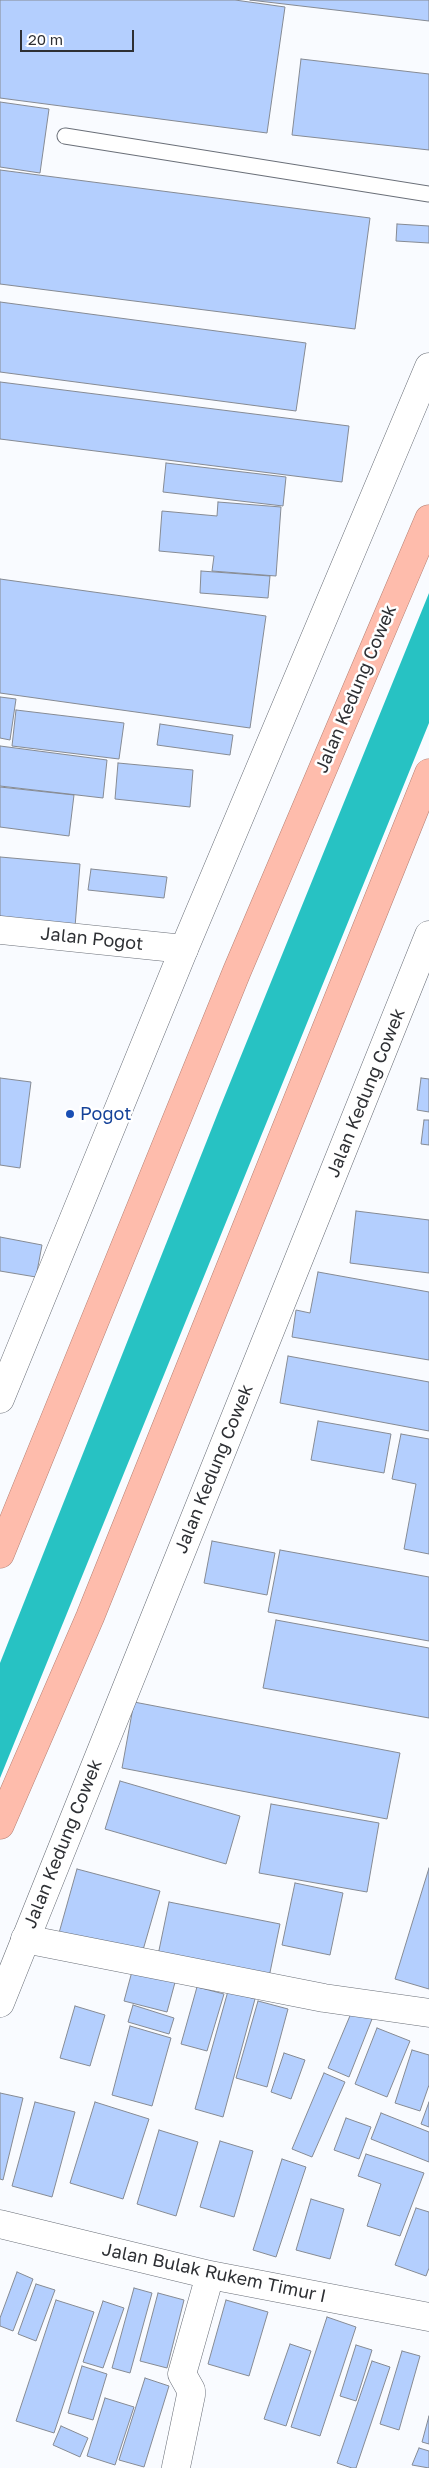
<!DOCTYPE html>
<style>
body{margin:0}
#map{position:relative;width:429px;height:2468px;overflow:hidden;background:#f9fbff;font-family:"Golos Text",sans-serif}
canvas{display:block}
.scale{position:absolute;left:20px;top:30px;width:114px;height:22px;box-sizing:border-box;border:2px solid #2e3034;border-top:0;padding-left:6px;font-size:15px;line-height:18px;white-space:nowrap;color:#2e3034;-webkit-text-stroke:4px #fff;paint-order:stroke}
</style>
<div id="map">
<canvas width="429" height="2468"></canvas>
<div class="scale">20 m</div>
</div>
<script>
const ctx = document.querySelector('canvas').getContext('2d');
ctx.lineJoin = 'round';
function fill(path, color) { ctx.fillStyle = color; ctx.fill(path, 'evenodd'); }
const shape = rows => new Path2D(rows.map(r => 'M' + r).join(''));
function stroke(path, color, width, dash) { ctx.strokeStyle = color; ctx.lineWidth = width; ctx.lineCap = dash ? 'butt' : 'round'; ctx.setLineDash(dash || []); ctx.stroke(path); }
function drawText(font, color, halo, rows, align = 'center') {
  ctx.font = font + ' "Golos Text",sans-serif'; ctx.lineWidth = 5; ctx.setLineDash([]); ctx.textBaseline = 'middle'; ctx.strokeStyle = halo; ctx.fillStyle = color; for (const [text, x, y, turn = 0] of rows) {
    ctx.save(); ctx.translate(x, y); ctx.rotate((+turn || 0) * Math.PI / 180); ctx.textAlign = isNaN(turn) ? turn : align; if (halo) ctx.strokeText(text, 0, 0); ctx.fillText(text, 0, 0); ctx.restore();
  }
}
const water = shape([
 [429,593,429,723,0,1778,0,1663,221,1105]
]);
const building = shape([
 [0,0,235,0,285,7,267,133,0,98,0,0],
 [250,0,429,0,429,21,250,0],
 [301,59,429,74,429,150,292,135,301,59],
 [0,102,49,109,40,173,0,167,0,102],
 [0,170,370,218,355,329,0,284,0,170],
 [397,224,429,226,429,243,396,241,397,224],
 [0,302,306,343,296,411,0,372,0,302],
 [0,382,349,426,342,482,0,439,0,382],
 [166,463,286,477,283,506,163,492,166,463],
 [218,502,281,507,276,576,212,571,214,556,159,551,162,511,217,516,218,502],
 [201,571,270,576,268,598,200,593,201,571],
 [0,579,266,616,250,728,0,693,0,579],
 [0,697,16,699,10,740,0,738,0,697],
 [16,710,124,723,119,759,12,746,16,710],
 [160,724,233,735,230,755,157,745,160,724],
 [0,746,107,760,103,798,0,786,0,746],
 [118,763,193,770,190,807,115,799,118,763],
 [0,787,74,795,69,836,0,827,0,787],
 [0,857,80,864,75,927,0,921,0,857],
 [91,869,167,877,164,898,88,890,91,869],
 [0,1078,31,1082,20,1168,0,1165,0,1078],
 [421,1078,429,1079,429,1112,417,1110,421,1078],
 [424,1120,429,1120,429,1145,421,1144,424,1120],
 [356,1211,429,1220,429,1273,350,1263,356,1211],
 [0,1237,42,1245,36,1277,0,1271,0,1237],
 [318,1272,429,1292,429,1360,292,1337,296,1310,310,1313,318,1272],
 [288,1356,429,1382,429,1431,280,1403,288,1356],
 [318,1421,391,1434,384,1473,311,1460,318,1421],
 [401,1434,429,1439,429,1554,404,1549,416,1484,392,1479,401,1434],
 [212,1541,275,1553,267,1595,204,1583,212,1541],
 [280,1550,429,1577,429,1641,268,1612,280,1550],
 [276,1620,429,1648,429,1718,263,1688,276,1620],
 [134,1702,400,1753,387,1819,122,1768,134,1702],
 [120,1781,240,1816,226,1864,105,1829,120,1781],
 [271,1804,379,1823,367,1892,259,1873,271,1804],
 [429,1868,429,1989,395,1979,429,1868],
 [77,1869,160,1891,141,1957,59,1933,77,1869],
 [295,1883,343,1893,330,1955,282,1945,295,1883],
 [169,1902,280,1924,268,1982,157,1960,169,1902],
 [134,1964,177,1975,167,2012,124,2001,134,1964],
 [197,1987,224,1994,207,2051,181,2044,197,1987],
 [228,1991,255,1999,223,2117,195,2109,228,1991],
 [258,2001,288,2009,267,2087,236,2078,258,2001],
 [133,2005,174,2018,169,2034,128,2022,133,2005],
 [75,2006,105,2015,90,2066,60,2058,75,2006],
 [352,2011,372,2019,349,2077,328,2068,352,2011],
 [130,2026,171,2038,152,2106,112,2095,130,2026],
 [377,2028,410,2041,387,2097,355,2084,377,2028],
 [412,2050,429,2055,429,2085,420,2111,395,2103,412,2050],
 [284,2053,305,2060,291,2099,271,2092,284,2053],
 [324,2073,345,2082,312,2157,292,2149,324,2073],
 [0,2093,23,2098,3,2180,0,2179,0,2093],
 [35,2102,75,2112,52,2197,12,2186,35,2102],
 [95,2102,149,2119,123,2199,70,2183,95,2102],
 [429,2102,429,2127,421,2124,429,2102],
 [381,2113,429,2132,429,2162,371,2139,381,2113],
 [346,2118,371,2127,359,2159,334,2150,346,2118],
 [159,2130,198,2142,176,2216,137,2204,159,2130],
 [220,2141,253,2151,234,2217,200,2207,220,2141],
 [366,2154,424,2173,400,2236,367,2226,381,2184,358,2176,366,2154],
 [282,2159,306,2167,276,2257,253,2250,282,2159],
 [311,2199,344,2209,330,2259,296,2250,311,2199],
 [416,2208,429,2212,429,2268,426,2276,395,2265,416,2208],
 [17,2272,33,2279,13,2331,0,2326,0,2318,17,2272],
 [36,2284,55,2290,36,2341,18,2334,36,2284],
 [134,2288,152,2293,130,2373,112,2368,134,2288],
 [158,2293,184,2300,167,2368,140,2361,158,2293],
 [56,2300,94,2312,54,2433,16,2421,56,2300],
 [226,2300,268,2312,249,2376,208,2364,226,2300],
 [103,2301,124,2308,103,2368,83,2362,103,2301],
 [327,2317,356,2327,320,2436,291,2427,327,2317],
 [290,2344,311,2351,286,2426,264,2419,290,2344],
 [356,2345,372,2350,356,2401,340,2396,356,2345],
 [402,2351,420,2356,399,2430,380,2424,402,2351],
 [372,2361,390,2367,356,2468,352,2468,337,2463,372,2361],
 [82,2366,107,2374,93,2420,68,2413,82,2366],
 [145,2378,169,2386,144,2467,119,2460,145,2378],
 [105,2398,134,2407,115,2465,87,2456,105,2398],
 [429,2416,429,2444,422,2442,429,2416],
 [61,2426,88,2438,80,2457,53,2445,61,2426],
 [419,2448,429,2451,429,2468,412,2465,419,2448]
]);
const service = shape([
 [65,136,429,194]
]);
const minor = shape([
 [25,1939,324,1998,429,2013],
 [0,2224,210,2275,429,2317],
 [176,2467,191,2395,191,2390,182,2374,210,2275]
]);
const tertiary = shape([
 [0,930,184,949]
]);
const secondary = shape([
 [0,1399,184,949,429,367],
 [0,2003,429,935]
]);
const trunk = shape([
 [0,1554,237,971,429,519],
 [0,1825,90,1617,429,773]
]);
const markers = [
 [70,1114,5,"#1a4fb4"]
];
const streetNames = [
 ["Jalan Kedung Cowek",356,689,-67],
 ["Jalan Pogot",92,939,6],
 ["Jalan Kedung Cowek",366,1093,-68],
 ["Jalan Kedung Cowek",214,1469,-68],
 ["Jalan Kedung Cowek",63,1844,-68],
 ["Jalan Bulak Rukem Timur I",214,2273,12]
];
const transitNames = [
 ["Pogot",80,1114]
];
fill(water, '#27c2c3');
fill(building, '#b4cffe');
stroke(building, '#868b94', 1);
stroke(service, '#6a6f78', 17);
stroke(minor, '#6a6f78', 29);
stroke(tertiary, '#6a6f78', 29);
stroke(secondary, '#6a6f78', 29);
stroke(trunk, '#b58074', 29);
stroke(service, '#fff', 15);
stroke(minor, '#fff', 28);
stroke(tertiary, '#fff', 28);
stroke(secondary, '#fff', 28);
stroke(trunk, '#febcac', 28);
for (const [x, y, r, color] of markers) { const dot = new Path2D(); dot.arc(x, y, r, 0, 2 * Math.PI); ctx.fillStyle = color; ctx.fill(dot); stroke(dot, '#fff', 2); }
drawText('18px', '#2e3034', '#fff', streetNames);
drawText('18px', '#164399', '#fff', transitNames, 'left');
</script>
